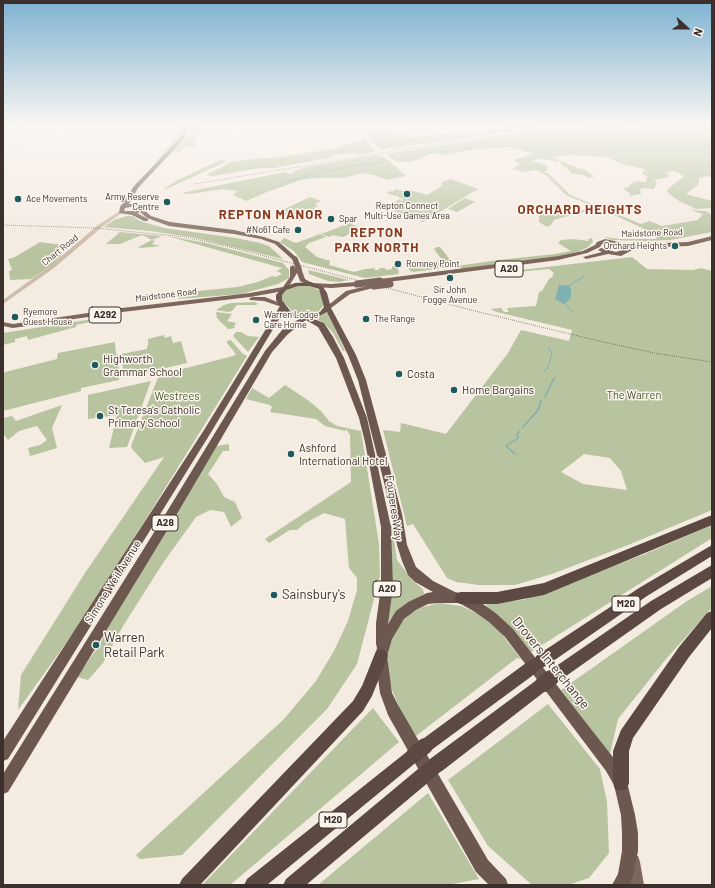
<!DOCTYPE html>
<style>
body{margin:0}
#map{position:relative;width:715px;height:888px;overflow:hidden;background:#f4ebe1;font-family:Barlow,sans-serif}
canvas{display:block}
.frame{position:absolute;inset:0;border:4px solid #3b302b;pointer-events:none}
.north{position:absolute;left:667px;top:8px;width:40px;height:40px;-webkit-text-stroke:3px #fbf5ee;paint-order:stroke;rotate:111deg;font-size:11px;font-weight:700;line-height:16px;text-align:center;color:#3b302b}
.north::after{content:'';display:block;margin:auto;width:14px;height:18px;background:#3b302b;clip-path:polygon(50% 0,100% 100%,50% 72%,0 100%)}
</style>
<div id="map">
<canvas width="715" height="888"></canvas>
<div class="frame"></div>
<div class="north">N</div>
</div>
<script>
const ctx = document.querySelector('canvas').getContext('2d');
ctx.lineJoin = 'round';
function fill(path, color) { ctx.fillStyle = color; ctx.fill(path, 'evenodd'); }
const shape = rows => new Path2D(rows.map(r => 'M' + r).join(''));
function stroke(path, color, width, dash) { ctx.strokeStyle = color; ctx.lineWidth = width; ctx.lineCap = dash ? 'butt' : 'round'; ctx.setLineDash(dash || []); ctx.stroke(path); }
function drawText(font, color, halo, rows, align = 'center') {
  ctx.font = font + ' Barlow,sans-serif'; ctx.lineWidth = 3; ctx.setLineDash([]); ctx.textBaseline = 'middle'; ctx.strokeStyle = halo; ctx.fillStyle = color; for (const [text, x, y, turn = 0] of rows) {
    ctx.save(); ctx.translate(x, y); ctx.rotate((+turn || 0) * Math.PI / 180); ctx.textAlign = isNaN(turn) ? turn : align; if (halo) ctx.strokeText(text, 0, 0); ctx.fillText(text, 0, 0); ctx.restore();
  }
}
const green = shape([
 [177,126,183,127,184,131,182,137,154,164,176,137,178,133],
 [187,126,216,127,244,126,208,129,193,133,189,131],
 [506,126,552,126,386,149,382,151,373,143,378,142,372,143,366,134,371,128,406,135,402,137,414,137,474,131,481,133],
 [590,126,628,126,618,128,655,126,712,126,712,178,709,176,699,178,699,184,686,194,712,201,712,208,696,209,679,201,669,194,667,190,669,188,684,176,674,171,666,172,669,175,668,177,654,180,657,182,654,189,644,188,640,189,641,194,629,196,630,193,623,189,629,187,632,182,635,183,635,181,646,182,647,176,642,174,645,169,622,164,611,159,610,157,570,155,554,157,559,160,556,162,541,158,532,161,546,165,548,168,547,171,543,171,549,174,570,195,599,207,592,210,576,214,574,213,595,207,566,195,546,175,536,170,523,172,512,169,520,164,513,160,534,154,531,153,509,147,505,148,476,149,447,155,433,153,423,157,421,159,409,162,395,161,386,154,485,138],
 [232,128,235,129,199,135,193,139,198,140,193,143,198,144,194,146,188,146,181,149,180,152,173,151,190,135,215,130],
 [365,139,376,150,373,152,359,155,356,153,332,155,334,157,274,168,261,168,213,176,206,175,231,162,261,158,275,158,337,148],
 [376,155,386,158,406,176,387,180,374,175,363,173,344,178,317,178,301,180,267,192,246,201,233,195,238,191,223,189,190,194,181,193,285,172,288,174,294,173,293,171,302,169,301,168],
 [220,160,228,161,164,190,165,188,176,181],
 [561,161,578,168,586,170,594,177,587,178,584,175,573,174,560,163],
 [451,179,478,189,423,222,389,209,387,207,400,199,402,201,403,199,398,197,399,196,396,196,386,193,390,191,392,192,396,189,403,191,407,189,427,195,442,186,441,182],
 [310,197,321,201,315,204,318,206,314,208,316,209,312,214,300,221,278,212],
 [465,198,475,202,457,212,448,209],
 [553,205,563,209,571,215,554,220,551,225,547,227,539,222,539,210],
 [605,209,641,224,649,221,662,226,698,220,703,214,690,210,706,211,712,215,712,232,670,240,643,241,612,240,604,237,619,239,657,239,651,232,603,210],
 [127,216,132,216,140,221,164,228,236,238,260,243,269,246,283,259,191,237,150,231,104,227,114,220],
 [350,223,360,228,343,237,333,235,329,237,321,234],
 [120,232,162,236,152,240,155,241,152,244,160,246,141,248,138,247,152,240,142,235,120,244,106,244],
 [320,234,326,237,309,243,305,247,317,257,330,261,329,265,354,272,365,269,375,268,374,270,378,270,380,268,385,268,386,270,392,269,392,267,397,264,399,274,365,278,302,262,294,251,280,242,284,238,296,243],
 [167,236,206,243,283,263,289,270,289,278,278,284,241,294,179,299,177,296,188,292,237,287,258,282,272,276,276,277,282,274,277,271,282,268],
 [592,238,593,242,588,247,578,252,559,256,459,269,457,266,499,260,555,254,571,251,558,243,561,240,573,239,589,241,588,239],
 [40,242,63,245,59,249,61,256,52,265,31,279,10,280,9,271,12,270,8,259,15,257],
 [437,247,440,247,451,261,450,262,451,264,455,266,414,272,410,271,406,263,413,264,442,260,434,249],
 [632,257,647,269,693,270,701,268,712,271,712,510,628,545,552,574,515,585,479,585,456,582,447,578,413,524,407,526,383,430,400,432,401,423,446,434,508,353,521,330,569,341,572,330,497,312,490,309,501,308,504,312,509,312,507,308,536,306,539,292,542,291,549,279,552,277,554,273,549,269,517,272,521,270],
 [584,454,610,458,621,471,627,490,583,484,561,472],
 [308,270,349,280,340,282,328,281,309,274],
 [309,285,320,291,325,304,318,312,311,315,298,314,291,310,282,300,282,293,284,291,293,286],
 [255,302,258,304,256,305,237,305,232,311,228,312,216,310,224,305,231,303],
 [216,312,232,314,227,321,236,323,234,326,235,328,228,329,217,318],
 [328,312,329,316,345,351,343,351,333,333,324,323,315,318],
 [100,318,99,320,76,325,76,327,28,340,27,336,15,339,15,342,3,345,3,333],
 [236,332,241,332,248,336,259,337,248,352,233,336],
 [164,335,165,338,171,336,173,343,181,341,187,363,124,378,121,354,147,349,147,346,148,346,148,339],
 [231,340,242,353,247,356,89,611,18,710,21,675,85,573,175,441,164,457,145,463,133,450,131,446,159,375,233,356,236,354,227,343,227,341],
 [115,342,116,355,118,354,119,380,81,388,81,391,3,411,3,375,5,372,57,359,58,353],
 [151,381,127,447,109,448,117,415,88,419,88,395],
 [285,385,309,401,321,411,329,421,337,426,361,431,379,544,380,576,357,664,327,709,182,855,140,859,136,855,284,719,316,681,335,649,348,621,357,590,357,578,349,568,345,519,324,513,304,524,297,530,290,530,269,543,265,539,351,482,350,435,346,429,345,431,325,426,316,419,270,412,272,407,270,405,246,399,252,388,269,398],
 [62,405,52,428,57,448,30,456,28,448,40,445,47,440,37,426,19,431,8,440,3,433,3,418,12,416,16,421],
 [229,444,229,451,223,451,208,474,217,484,224,497,235,502,242,518,231,527,224,512,210,510,196,517,163,563,123,626,103,663,88,680,77,677,100,644,111,620,216,446],
 [390,525,392,525,397,560,413,581,423,589,424,594,406,603,387,623],
 [712,525,712,538,531,652,500,616,487,607,486,602,523,600,645,554],
 [712,586,712,608,666,659,618,719,610,754,561,690,687,601],
 [440,603,461,606,483,616,498,629,521,659,517,658,416,736,402,714,392,690,388,675,387,656,391,640,402,621,413,612,423,607],
 [548,704,600,769,607,802,609,853,589,878,568,885,532,885,488,846,448,780],
 [373,708,399,742,230,885,202,885],
 [428,793,479,879,448,885,318,885]
]);
const water = shape([
 [559,285,566,285,571,288,571,298,564,304,555,299]
]);
const streamFar1 = shape([
 [441,152,481,147],
 [406,160,418,155,436,152],
 [351,166,383,162],
 [323,172,347,167],
 [283,183,318,173],
 [567,287,584,276],
 [565,303,573,312],
 [545,372,544,371,547,369,552,354,549,347],
 [553,381,555,377]
]);
const stream = shape([
 [545,397,553,380],
 [523,427,538,410,541,400],
 [515,454,506,446,518,438,517,435,519,431]
]);
const river = shape([
 [18,126,23,126,14,131,3,129,3,127,13,129,18,126]
]);
const tertiary = shape([
 [28,126,32,126,3,136,3,134,28,126],
 [120,211,123,212,102,227,54,268,3,304,3,300,50,266,98,225,120,211]
]);
const primary = shape([
 [181,126,185,126,188,131,184,139,138,188,129,204,141,204,144,210,151,216,170,222,234,230,264,237,279,242,297,258,297,260,293,260,275,244,261,239,234,234,169,226,147,218,140,212,137,213,148,219,148,221,144,221,132,215,119,213,120,207,134,186,180,138,184,131,181,126],
 [131,207,137,207,139,208,132,211,124,211,125,208,131,207],
 [712,236,712,240,688,246,636,248,621,256,608,254,586,259,583,257,602,252,598,250,601,248,616,252,622,250,621,248,615,244,605,243,602,244,600,247,587,253,558,260,380,283,377,281,380,279,558,256,583,251,595,245,597,242,605,239,619,242,627,247,636,244,688,242,712,236],
 [293,265,296,268,301,268,305,279,312,283,331,284,357,282,360,284,357,286,331,288,313,287,300,281,297,273,288,288,284,291,250,297,122,312,13,328,3,326,3,322,13,324,122,308,250,293,283,287,290,277,290,267,293,265],
 [371,285,374,287,373,288,350,294,331,308,327,308,326,307,346,291,371,285],
 [252,297,265,297,285,305,282,307,264,301,250,300,249,299,252,297],
 [632,854,638,856,640,862,644,885,628,885,624,862,626,856,632,854]
]);
const trunk = shape([
 [311,282,323,287,327,293,331,308,356,355,366,380,402,514,407,545,416,567,433,581,455,592,464,594,483,604,497,614,513,629,616,761,626,778,635,815,638,833,638,851,633,876,629,885,612,885,618,874,622,851,622,833,621,815,614,785,606,771,505,637,489,622,475,612,459,603,438,603,428,604,416,610,404,619,392,639,387,656,392,693,398,705,488,860,506,879,508,885,489,885,476,872,388,715,380,693,375,656,377,648,376,644,376,623,381,587,381,527,365,442,359,418,336,358,318,327,306,320,288,334,272,352,171,524,8,792,3,794,3,774,163,518,265,351,282,330,299,319,287,314,284,311,210,434,8,759,3,761,3,741,204,430,280,306,276,300,276,295,282,288,295,283,311,282],
 [298,286,310,286,319,289,324,307,320,312,309,316,298,315,291,312,282,300,282,295,286,290,298,286],
 [327,312,348,355,358,380,392,514,397,545,402,561,408,575,415,582,433,592,427,593,408,602,396,611,388,624,393,587,391,527,367,418,344,358,333,337,324,323,314,319,327,312]
]);
const motorway = shape([
 [712,515,712,525,544,595,497,604,460,604,456,602,454,598,456,594,460,592,497,592,544,583,712,515],
 [712,545,712,556,647,596,546,666,541,668,537,666,536,673,430,751,425,754,420,752,422,755,419,760,267,885,244,885,247,879,409,750,414,747,419,749,417,746,420,741,526,663,531,661,535,663,536,656,639,588,712,545],
 [712,565,712,578,661,609,559,681,554,683,549,681,547,676,549,671,651,601,712,565],
 [712,611,712,628,689,657,633,738,629,751,629,783,627,789,621,791,615,789,613,783,613,751,621,730,679,647,707,613,712,611],
 [381,649,386,651,388,656,372,696,363,711,200,885,179,885,182,879,353,701,362,686,376,651,381,649],
 [543,677,548,679,550,684,548,689,442,771,436,773,430,771,428,765,430,759,538,679,543,677],
 [424,767,430,769,432,775,430,781,306,885,283,885,286,879,418,769,424,767]
]);
const rail = shape([
 [3,151,71,126],
 [194,184,443,143,582,126],
 [3,225,96,228,185,237,226,246,475,311,599,341,654,353,712,362]
]);
const primaryBridgeFar1 = shape([
 [295,259,299,269]
]);
const primaryBridge = shape([
 [357,284,380,281],
 [374,286,390,284]
]);
const motorwayBridgeFar1 = shape([
 [531,668,541,661],
 [550,679,554,676]
]);
const motorwayBridge = shape([
 [543,684,551,678],
 [414,755,425,746],
 [424,775,436,765]
]);
const markers = [
 [407,194,4,"#1f5a5e"],
 [18,199,4,"#1f5a5e"],
 [167,202,4,"#1f5a5e"],
 [331,219,4,"#1f5a5e"],
 [298,230,4,"#1f5a5e"],
 [675,246,4,"#1f5a5e"],
 [398,264,4,"#1f5a5e"],
 [450,278,4,"#1f5a5e"],
 [15,317,4,"#1f5a5e"],
 [366,319,4,"#1f5a5e"],
 [256,320,4,"#1f5a5e"],
 [95,365,4,"#1f5a5e"],
 [399,374,4,"#1f5a5e"],
 [454,390,4,"#1f5a5e"],
 [100,416,4,"#1f5a5e"],
 [291,454,4,"#1f5a5e"],
 [274,595,4,"#1f5a5e"],
 [96,645,4,"#1f5a5e"]
];
const farPoinames = [
 ["Army Reserve",159,197,"right"],
 ["Centre",159,207,"right"],
 ["Ace Movements",26,199],
 ["Repton Connect",407,206,"center"],
 ["Multi-Use Games Area",407,216,"center"],
 ["Spar",339,219],
 ["#No61 Cafe",290,230,"right"],
 ["Orchard Heights",667,246,"right"],
 ["Romney Point",406,264],
 ["Sir John",450,290,"center"],
 ["Fogge Avenue",450,300,"center"],
 ["Ryemore",23,312],
 ["Guest House",23,322],
 ["Warren Lodge",264,315],
 ["Care Home",264,325],
 ["The Range",374,319]
];
const farStreetnames = [
 ["Maidstone Road",652,233,-2],
 ["Chart Road",60,250,-39],
 ["Maidstone Road",166,295,-7]
];
const shields = [
 [509,269,28],
 [105,315,32],
 [165,523,26],
 [387,589,28],
 [626,604,28],
 [333,820,28]
];
const shieldNames = [
 ["A20",509,269],
 ["A292",105,315],
 ["A28",165,523],
 ["A20",387,589],
 ["M20",626,604],
 ["M20",333,820]
];
const poiNames = [
 ["Highworth",103,359],
 ["Grammar School",103,372],
 ["Costa",407,374],
 ["Home Bargains",462,390],
 ["St Teresa's Catholic",108,410],
 ["Primary School",108,423],
 ["Ashford",299,448],
 ["International Hotel",299,461]
];
const parkNames = [
 ["The Warren",634,395],
 ["Westrees",177,396]
];
const streetNames = [
 ["Fougeres Way",394,508,82],
 ["Simone Weil Avenue",113,582,-58]
];
const farDistrictnames = [
 ["ORCHARD HEIGHTS",580,210],
 ["REPTON MANOR",271,215],
 ["REPTON",377,233],
 ["PARK NORTH",377,248]
];
const nearPoinames = [
 ["Sainsbury's",282,595],
 ["Warren",104,638],
 ["Retail Park",104,653]
];
const nearStreetnames = [
 ["Drovers Interchange",551,663,51]
];
fill(green, '#b8c4a0');
fill(water, '#7fb0b2');
stroke(streamFar1, '#7fb0b2', 1);
stroke(stream, '#7fb0b2', 1.5);
fill(river, '#7fb0b2');
fill(tertiary, '#cdbbac');
fill(primary, '#7d675c');
fill(trunk, '#6c584f');
fill(motorway, '#5c4a42');
stroke(rail, '#3b302b', 1, [0.5, 1.5]);
stroke(primaryBridgeFar1, '#7d675c', 5.5);
stroke(primaryBridge, '#7d675c', 7);
stroke(motorwayBridgeFar1, '#5c4a42', 12);
stroke(motorwayBridge, '#5c4a42', 16);
const sky = ctx.createLinearGradient(0, 0, 0, 250);
sky.addColorStop(0, '#7eb2d2');
sky.addColorStop(0.5, '#faf6f2');
sky.addColorStop(1, '#faf6f200');
ctx.fillStyle = sky;
ctx.fillRect(0, 0, 715, 250);
for (const [x, y, r, color] of markers) { const dot = new Path2D(); dot.arc(x, y, r, 0, 2 * Math.PI); ctx.fillStyle = color; ctx.fill(dot); stroke(dot, '#fbf5ee', 1.5); }
drawText('9px', '#3b302b', '#fbf5ee', farPoinames, 'left');
drawText('9px', '#3b302b', '#fbf5ee', farStreetnames);
for (const [x, y, w] of shields) { const box = new Path2D(); box.roundRect(x - w / 2, y - 8, w, 16, 3); ctx.fillStyle = '#fbf5ee'; ctx.fill(box); stroke(box, '#3b302b', 1); }
drawText('bold 10px', '#3b302b', null, shieldNames);
drawText('11px', '#3b302b', '#fbf5ee', poiNames, 'left');
drawText('11px', '#4a5a2e', '#fbf5ee', parkNames);
drawText('11px', '#3b302b', '#fbf5ee', streetNames);
ctx.letterSpacing = '1px';
drawText('bold 13px', '#8c3b22', '#fbf5ee', farDistrictnames);
ctx.letterSpacing = '0px';
drawText('13px', '#3b302b', '#fbf5ee', nearPoinames, 'left');
drawText('13px', '#3b302b', '#fbf5ee', nearStreetnames);
</script>
